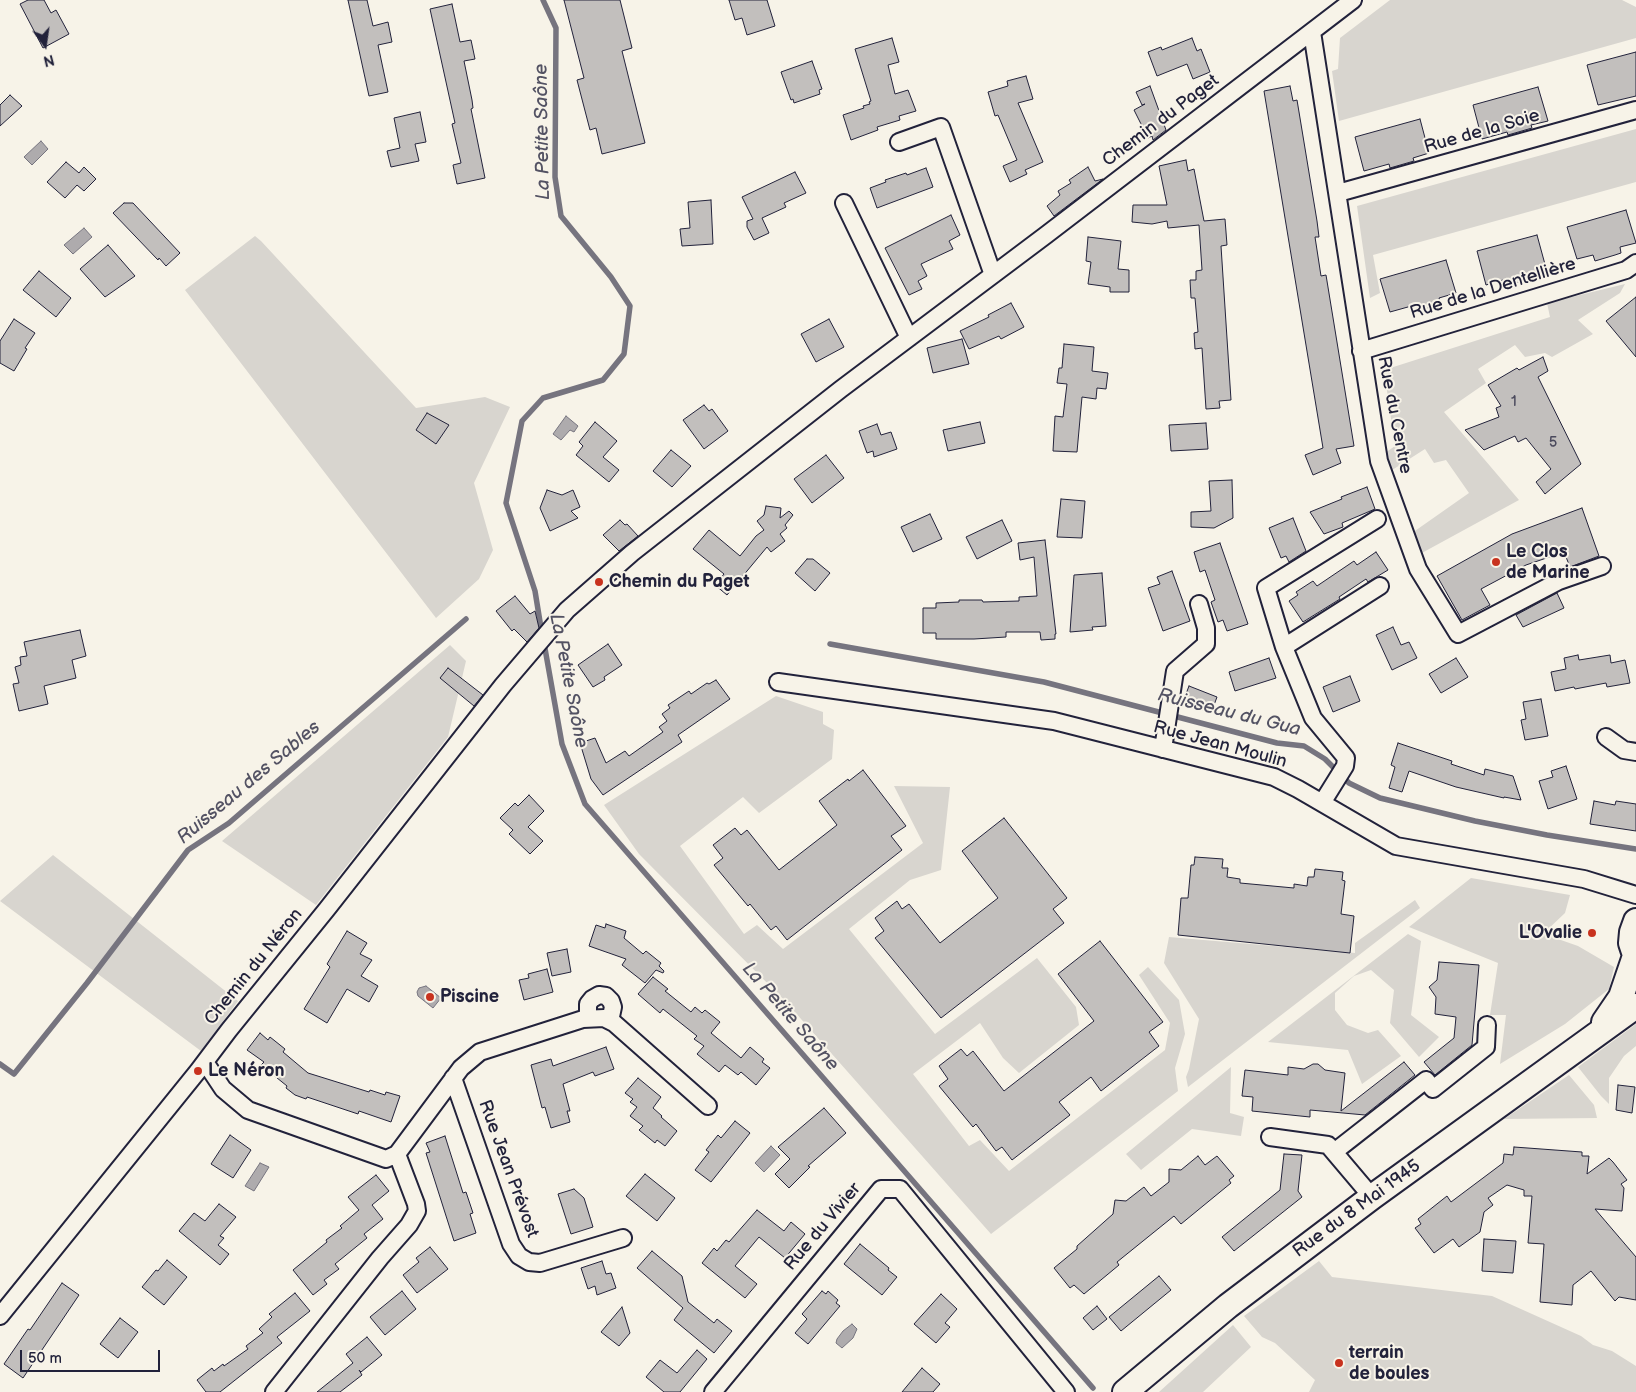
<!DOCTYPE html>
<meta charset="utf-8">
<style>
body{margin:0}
#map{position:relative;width:1636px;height:1392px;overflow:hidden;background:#f7f3e8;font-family:"Balsamiq Sans",sans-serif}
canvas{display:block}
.north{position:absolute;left:20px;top:20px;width:50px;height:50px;-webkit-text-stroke:4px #f7f3e8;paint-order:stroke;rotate:166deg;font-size:14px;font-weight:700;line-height:20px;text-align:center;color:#22223b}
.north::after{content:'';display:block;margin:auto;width:18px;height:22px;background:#22223b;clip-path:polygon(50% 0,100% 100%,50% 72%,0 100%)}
.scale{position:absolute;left:20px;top:1350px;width:140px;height:22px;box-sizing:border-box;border:2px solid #22223b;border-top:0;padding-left:6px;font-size:15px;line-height:18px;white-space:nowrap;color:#22223b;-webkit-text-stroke:4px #f7f3e8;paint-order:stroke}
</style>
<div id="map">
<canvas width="1636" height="1392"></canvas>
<div class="north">N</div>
<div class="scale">50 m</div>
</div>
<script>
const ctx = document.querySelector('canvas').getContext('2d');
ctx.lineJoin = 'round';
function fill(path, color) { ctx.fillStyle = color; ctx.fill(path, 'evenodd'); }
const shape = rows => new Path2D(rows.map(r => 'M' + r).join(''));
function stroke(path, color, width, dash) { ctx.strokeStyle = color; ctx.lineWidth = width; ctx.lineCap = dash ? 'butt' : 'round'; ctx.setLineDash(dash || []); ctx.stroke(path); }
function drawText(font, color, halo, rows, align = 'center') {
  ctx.font = font + ' "Balsamiq Sans",sans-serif'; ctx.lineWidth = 4; ctx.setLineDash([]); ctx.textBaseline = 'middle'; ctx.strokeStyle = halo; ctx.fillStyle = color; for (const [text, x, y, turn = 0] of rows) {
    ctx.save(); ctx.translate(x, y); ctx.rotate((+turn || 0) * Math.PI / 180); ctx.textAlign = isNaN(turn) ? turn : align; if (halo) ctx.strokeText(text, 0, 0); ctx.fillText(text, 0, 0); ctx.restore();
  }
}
const green = shape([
 [1390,0,1622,0,1636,7,1636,38,1339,121,1332,71,1338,69,1340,38],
 [1636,129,1636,182,1373,255,1380,293,1370,298,1357,206],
 [255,236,261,241,416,408,485,397,510,407,474,483,493,550,479,579,436,618,185,290],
 [1625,284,1620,293,1578,320,1593,334,1552,357,1545,353,1525,357,1515,345,1478,369,1486,383,1444,412,1519,500,1420,554,1412,533,1469,493,1446,460,1434,463,1425,449,1389,472,1385,453,1395,446,1384,370,1550,317,1547,303],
 [450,645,466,661,448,737,316,905,222,841],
 [776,696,823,712,823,724,834,730,832,759,759,813,743,797,680,846,744,934,757,925,783,949,923,843,894,786,950,787,941,870,910,880,849,929,935,1034,1037,958,1076,1007,1079,1025,1019,1073,1003,1058,980,1023,913,1074,969,1146,980,1140,1009,1171,1165,1050,1170,1023,1139,975,1148,967,1179,1000,1185,1034,1175,1068,1178,1091,991,1234,786,1002,639,854,604,805],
 [53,855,238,1001,201,1051,0,901],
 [1471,878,1570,895,1565,913,1545,932,1558,939,1578,946,1614,967,1609,989,1565,1024,1500,1064,1506,1015,1490,1015,1498,963,1409,927],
 [1415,900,1420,908,1188,1087,1186,1077,1189,1069,1199,1019,1164,963,1169,937,1355,953,1355,943],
 [1408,934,1421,941,1411,1015,1439,1037,1419,1057,1390,1023,1394,990,1371,970,1354,976,1335,993,1335,1010,1347,1025,1368,1033,1378,1030,1401,1056,1362,1084,1348,1050,1268,1042],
 [1636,1024,1636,1046,1624,1056,1609,1078,1609,1104,1601,1096,1578,1067],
 [1231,1067,1230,1113,1244,1117,1241,1136,1192,1129,1141,1170,1126,1154],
 [1569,1075,1594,1105,1597,1118,1504,1119],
 [1319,1261,1332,1277,1492,1296,1581,1336,1593,1345,1612,1351,1636,1366,1636,1392,1309,1392,1315,1380,1275,1343,1262,1337,1244,1316],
 [1233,1325,1251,1347,1203,1392,1159,1392]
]);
const water = shape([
 [41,141,48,149,32,165,24,157,41,141],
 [84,228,92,237,73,254,64,245,84,228],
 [566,416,578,426,574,432,570,430,561,440,553,434,566,416],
 [426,986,441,998,433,1008,418,996,417,992,419,988,426,986],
 [771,1146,780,1155,764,1172,755,1163,771,1146],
 [260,1163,269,1167,254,1191,245,1186,260,1163],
 [852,1324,857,1329,853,1338,842,1348,836,1343,837,1339,843,1331,852,1324]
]);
const stream = shape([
 [542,634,535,591,506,503,522,421,543,398,603,380,624,354,630,306,611,277,561,216,555,177,556,28,543,0],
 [544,643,562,744,585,804,1093,1388],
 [830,644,1044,682,1277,743,1304,746,1325,759,1349,783,1380,798,1475,821,1547,835,1636,849],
 [0,1064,14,1074,87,983,188,850,229,823,466,619]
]);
const building = shape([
 [28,0,44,0,51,13,56,10,69,34,43,48,20,4,28,0],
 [348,0,367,0,373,26,388,22,392,42,378,45,388,92,369,96,348,0],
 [564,0,620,0,632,48,622,51,645,143,602,154,596,128,590,130,577,80,584,78,564,0],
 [729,0,767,0,775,26,747,35,742,18,735,20,729,0],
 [452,4,460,42,471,40,475,59,464,61,472,100,473,108,471,109,485,178,457,184,453,165,461,163,452,124,455,123,430,9,452,4],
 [892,38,899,62,888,65,895,94,908,90,916,111,899,116,900,120,877,127,878,130,851,140,843,115,864,108,863,106,870,104,869,102,871,101,855,49,892,38],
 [1192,38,1197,51,1201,49,1210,72,1193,79,1187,64,1157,76,1148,52,1161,47,1162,50,1192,38],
 [1636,52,1636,96,1598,105,1587,65,1636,52],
 [812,61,822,89,819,90,820,94,794,103,793,99,791,100,781,72,812,61],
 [1026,76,1033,99,1018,103,1043,162,1025,170,1027,174,1010,182,1003,166,1017,160,998,115,995,116,988,92,1008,86,1007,81,1026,76],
 [1150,86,1166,130,1153,140,1152,136,1148,138,1134,110,1145,104,1142,105,1136,92,1150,86],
 [1290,86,1293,101,1297,100,1299,112,1317,221,1319,237,1315,237,1321,276,1326,275,1354,446,1336,449,1341,463,1313,475,1305,455,1323,448,1264,91,1290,86],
 [1538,87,1548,121,1531,125,1532,128,1508,135,1507,132,1482,139,1473,105,1538,87],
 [10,95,22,106,0,126,0,105,10,95],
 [420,112,426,142,415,144,419,161,391,167,387,151,400,148,394,118,420,112],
 [1420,119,1429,153,1413,158,1414,161,1390,168,1389,164,1364,171,1355,137,1420,119],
 [1186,160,1188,171,1194,169,1204,221,1225,219,1227,245,1221,246,1231,400,1219,401,1220,408,1206,409,1202,348,1195,349,1194,333,1198,332,1195,298,1191,298,1190,280,1196,280,1196,271,1202,270,1199,225,1168,228,1167,221,1152,224,1132,222,1133,205,1167,205,1159,166,1186,160],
 [66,162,79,173,84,167,96,179,84,191,77,185,65,198,47,182,66,162],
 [1088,167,1095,181,1103,179,1054,216,1047,206,1060,195,1058,191,1071,183,1069,180,1088,167],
 [926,168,933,187,877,208,870,188,886,182,885,180,906,173,907,175,926,168],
 [795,172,806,193,784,203,786,207,762,218,769,233,754,240,747,227,747,221,753,219,742,197,795,172],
 [711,200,713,244,682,246,680,229,690,228,688,202,711,200],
 [124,203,133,203,180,253,166,266,159,258,158,260,113,213,124,203],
 [1626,210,1636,243,1620,247,1621,253,1615,255,1595,261,1593,255,1577,259,1567,227,1626,210],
 [951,215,960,235,949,241,953,249,921,264,927,276,918,281,922,289,909,295,885,248,951,215],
 [1537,235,1546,268,1529,273,1530,279,1505,286,1503,280,1486,285,1477,251,1537,235],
 [1088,237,1121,241,1118,269,1129,270,1129,292,1110,292,1110,287,1088,284,1091,262,1086,261,1088,237],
 [108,245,135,276,105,297,80,269,108,245],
 [1446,260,1456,293,1439,298,1441,304,1417,311,1415,305,1390,312,1380,279,1446,260],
 [39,271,71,298,56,317,23,290,39,271],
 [1636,297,1636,357,1606,321,1636,297],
 [1011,303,1024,327,1001,339,999,336,969,349,960,331,989,317,988,315,1011,303],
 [14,319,35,333,25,348,27,349,14,371,0,363,0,341,14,319],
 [829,319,844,347,816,362,801,334,829,319],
 [962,339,969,364,933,373,927,348,962,339],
 [1064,344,1094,347,1092,371,1108,373,1106,389,1097,388,1096,399,1082,397,1077,452,1053,451,1055,416,1063,417,1067,384,1057,383,1059,368,1062,368,1064,344],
 [1543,357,1548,371,1538,377,1581,464,1545,494,1536,482,1551,469,1526,438,1518,442,1515,436,1484,450,1465,430,1499,417,1496,408,1501,406,1488,385,1517,368,1519,370,1543,357],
 [704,405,709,411,712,409,728,431,704,449,683,420,704,405],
 [427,413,449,425,436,444,416,430,427,413],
 [595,422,617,441,603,457,619,470,609,482,576,455,583,446,579,442,595,422],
 [980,422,985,443,948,451,943,430,980,422],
 [1206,423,1208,449,1171,451,1169,425,1206,423],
 [877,424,881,435,891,432,897,449,874,457,873,451,867,453,859,431,877,424],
 [671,450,691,466,672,487,653,471,671,450],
 [826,455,844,478,812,503,794,479,826,455],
 [1232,480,1233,518,1214,528,1191,527,1191,512,1211,511,1209,481,1232,480],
 [1367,487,1375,509,1342,523,1343,527,1324,534,1310,512,1342,499,1341,497,1367,487],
 [547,490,562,495,573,490,580,507,571,511,578,518,550,531,540,508,547,490],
 [1061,499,1085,501,1082,538,1057,537,1061,499],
 [766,506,781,508,780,518,789,511,793,515,785,525,787,528,780,534,785,541,771,552,767,547,727,595,715,585,724,574,693,549,709,530,740,556,756,536,764,530,757,521,764,515,766,506],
 [1582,508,1599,556,1570,567,1564,552,1526,565,1481,589,1490,605,1462,620,1437,576,1512,534,1582,508],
 [930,514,942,539,913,552,901,527,930,514],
 [1293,518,1306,551,1289,562,1286,556,1281,558,1269,528,1293,518],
 [620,520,625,525,627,524,638,536,619,551,603,535,620,520],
 [1002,520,1012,541,977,559,966,537,1002,520],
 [1045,540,1056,634,1055,634,1055,639,1041,640,1040,632,1006,632,1006,637,974,639,936,639,936,633,923,633,923,608,936,608,936,603,959,602,959,600,982,600,983,602,1019,601,1019,597,1037,596,1034,557,1020,560,1018,543,1045,540],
 [1220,543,1248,624,1227,631,1223,620,1218,622,1211,602,1215,600,1205,570,1200,572,1194,552,1220,543],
 [1376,552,1388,570,1368,582,1366,579,1339,597,1340,599,1303,622,1289,601,1298,595,1296,592,1313,581,1317,586,1354,561,1357,565,1376,552],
 [807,559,813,559,830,573,815,591,795,573,807,559],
 [1172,571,1190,621,1163,631,1148,588,1160,584,1157,577,1172,571],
 [1102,573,1106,626,1092,627,1093,630,1070,632,1074,575,1102,573],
 [1557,593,1564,608,1523,627,1516,615,1557,593],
 [515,596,530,614,535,611,539,628,527,642,514,629,512,631,496,611,515,596],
 [1393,627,1401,645,1409,642,1417,658,1392,670,1376,635,1393,627],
 [80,630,86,656,72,660,76,678,44,686,48,704,19,711,13,684,19,683,15,667,21,665,20,657,27,656,24,642,80,630],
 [608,644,622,665,604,677,605,680,593,687,578,665,608,644],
 [1578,655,1579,660,1610,655,1611,663,1625,660,1630,683,1607,687,1606,683,1575,689,1574,687,1555,691,1551,672,1566,669,1564,658,1578,655],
 [1269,658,1276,678,1235,691,1229,672,1269,658],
 [1456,658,1468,677,1441,693,1429,674,1456,658],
 [448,668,483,695,474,706,440,678,448,668],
 [1350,676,1360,701,1333,712,1323,687,1350,676],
 [716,680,730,699,678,735,682,742,603,795,591,779,580,743,595,738,606,763,625,751,629,756,663,732,659,727,667,721,662,714,670,708,668,705,689,691,691,694,707,683,709,684,716,680],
 [1189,686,1217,697,1211,713,1183,702,1189,686],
 [1541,699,1548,736,1525,740,1521,720,1526,719,1523,702,1541,699],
 [1398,743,1452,761,1451,764,1484,775,1485,769,1513,776,1521,800,1504,797,1504,798,1456,787,1409,771,1402,792,1389,788,1395,767,1391,765,1398,743],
 [1566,766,1577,799,1548,809,1539,781,1553,777,1551,771,1566,766],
 [863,770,906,826,891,836,902,850,787,940,776,926,771,930,750,904,748,906,714,865,723,858,713,845,735,828,741,835,747,830,779,870,837,825,819,801,848,779,849,781,863,770],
 [529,795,544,811,528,827,543,841,530,854,509,834,513,830,500,818,515,803,518,806,529,795],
 [1594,801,1615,805,1616,801,1636,804,1636,831,1590,824,1594,801],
 [1004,818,1067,898,1053,909,1064,923,941,1018,875,938,884,931,875,918,897,901,902,909,909,904,940,943,998,898,962,851,1004,818],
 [1195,857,1223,859,1222,868,1228,868,1227,877,1240,879,1240,883,1294,888,1294,884,1307,886,1308,877,1314,877,1315,869,1343,872,1342,880,1345,881,1341,914,1354,916,1350,953,1178,935,1181,898,1188,898,1191,865,1194,865,1195,857],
 [606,924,626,931,624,938,643,954,646,951,661,963,659,966,664,971,663,973,656,970,645,983,622,965,626,959,589,946,596,925,605,928,606,924],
 [347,931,367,943,360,954,372,960,361,976,378,986,369,1002,347,989,327,1023,304,1009,330,967,327,964,347,931],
 [1100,941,1163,1022,1149,1032,1159,1046,1101,1091,1091,1077,1059,1102,1070,1115,1012,1160,1002,1147,996,1151,976,1124,973,1127,939,1086,948,1079,939,1066,961,1049,967,1056,973,1051,1004,1091,1094,1021,1058,974,1100,941],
 [567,949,571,972,552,976,547,953,567,949],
 [1439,962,1479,965,1472,1045,1435,1075,1424,1062,1454,1038,1456,1017,1435,1014,1436,997,1429,987,1437,980,1439,962],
 [547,969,553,992,524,1000,519,980,529,978,528,974,547,969],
 [653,977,668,989,665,991,691,1012,695,1007,702,1013,705,1010,720,1022,711,1033,741,1058,750,1047,764,1059,762,1062,770,1068,756,1085,741,1072,738,1075,725,1065,719,1072,697,1054,704,1046,694,1039,697,1036,663,1009,660,1013,638,994,653,977],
 [260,1033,268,1040,270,1037,285,1049,283,1052,308,1073,369,1092,370,1090,385,1095,386,1092,400,1096,391,1122,359,1111,358,1114,307,1097,306,1099,295,1095,286,1088,287,1086,261,1065,264,1062,247,1050,260,1033],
 [606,1047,614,1069,595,1076,593,1072,563,1084,570,1111,567,1111,570,1122,551,1128,545,1107,542,1108,531,1065,551,1059,553,1066,606,1047],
 [1404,1062,1415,1075,1365,1115,1310,1110,1310,1117,1252,1111,1253,1097,1242,1096,1245,1070,1288,1075,1288,1067,1304,1069,1313,1064,1318,1064,1325,1070,1345,1073,1341,1111,1404,1062],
 [638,1078,661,1097,653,1108,662,1116,661,1117,677,1131,665,1146,657,1140,655,1143,639,1130,643,1126,630,1116,637,1107,630,1102,633,1099,625,1093,638,1078],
 [1618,1085,1635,1087,1632,1113,1616,1110,1618,1085],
 [824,1108,846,1133,808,1166,810,1167,789,1188,775,1174,790,1159,778,1147,824,1108],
 [735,1121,750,1133,711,1182,695,1170,709,1152,706,1150,718,1135,721,1138,735,1121],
 [230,1135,251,1150,233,1178,211,1164,230,1135],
 [445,1136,463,1193,466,1192,473,1213,470,1214,476,1233,454,1241,426,1153,430,1152,426,1143,445,1136],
 [1514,1147,1582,1152,1582,1156,1589,1156,1587,1174,1609,1158,1613,1162,1627,1180,1621,1184,1624,1188,1622,1211,1595,1209,1636,1257,1636,1300,1619,1297,1615,1301,1591,1271,1573,1285,1572,1305,1540,1302,1544,1244,1528,1243,1532,1196,1524,1196,1524,1190,1507,1185,1488,1198,1493,1205,1484,1212,1480,1232,1459,1247,1453,1239,1434,1253,1415,1228,1421,1224,1418,1219,1447,1196,1451,1202,1503,1163,1504,1154,1513,1155,1514,1147],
 [1284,1154,1302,1155,1298,1191,1302,1197,1234,1251,1222,1237,1280,1190,1284,1154],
 [1198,1156,1205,1165,1217,1156,1234,1176,1229,1180,1231,1183,1181,1224,1174,1216,1117,1262,1119,1265,1084,1294,1074,1285,1070,1288,1054,1268,1077,1249,1077,1246,1113,1214,1115,1200,1126,1201,1144,1187,1151,1196,1169,1182,1169,1169,1181,1170,1198,1156],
 [645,1174,675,1198,657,1221,626,1196,645,1174],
 [376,1175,389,1191,372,1205,383,1219,364,1234,367,1238,335,1264,339,1269,324,1280,327,1284,313,1295,293,1270,327,1242,326,1240,342,1228,340,1226,359,1210,348,1197,376,1175],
 [574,1189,584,1198,593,1227,571,1234,558,1194,574,1189],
 [219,1204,236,1217,220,1236,224,1238,218,1245,229,1254,220,1265,179,1231,194,1213,205,1221,219,1204],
 [757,1210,784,1231,791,1222,805,1234,785,1258,759,1237,735,1266,757,1284,745,1298,702,1263,714,1248,717,1251,726,1240,729,1242,757,1210],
 [1484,1239,1516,1241,1513,1273,1482,1271,1484,1239],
 [860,1244,889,1268,888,1270,897,1277,882,1295,844,1264,860,1244],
 [430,1247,448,1269,417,1293,403,1275,419,1262,416,1258,430,1247],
 [652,1251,682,1276,688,1302,714,1323,717,1319,732,1331,714,1353,674,1320,683,1308,637,1268,652,1251],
 [167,1260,187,1277,164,1305,142,1287,156,1270,158,1271,167,1260],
 [602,1261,606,1274,611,1273,616,1288,597,1295,595,1286,588,1289,581,1268,602,1261],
 [1159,1276,1171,1290,1121,1331,1109,1317,1159,1276],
 [62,1283,79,1295,23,1378,4,1364,28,1329,30,1330,62,1283],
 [402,1291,416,1309,385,1335,370,1317,402,1291],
 [822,1291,826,1294,828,1291,838,1300,836,1303,840,1306,808,1344,795,1333,807,1319,802,1314,822,1291],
 [295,1293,310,1311,277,1337,282,1343,220,1392,206,1392,197,1380,212,1368,214,1371,223,1364,224,1366,248,1349,246,1346,263,1333,259,1329,272,1317,269,1314,295,1293],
 [941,1294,957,1309,945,1323,950,1327,936,1343,914,1324,941,1294],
 [1097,1306,1107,1319,1093,1330,1083,1318,1097,1306],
 [622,1307,630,1333,619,1346,601,1332,622,1307],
 [120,1318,138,1332,118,1358,100,1344,120,1318],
 [367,1337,382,1355,361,1372,359,1370,362,1375,340,1392,317,1392,353,1363,346,1354,367,1337],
 [697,1350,707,1359,680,1392,664,1392,646,1377,660,1360,677,1373,697,1350],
 [922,1368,940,1384,933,1392,902,1392,922,1368]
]);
const street = shape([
 [1312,32,1379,461,1418,569,1458,634,1559,581,1602,566],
 [899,142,941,127,993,275],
 [1338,193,1636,110],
 [844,203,909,338],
 [1361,351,1626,270,1636,263],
 [1284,647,1380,586],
 [778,682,1054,721,1274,777,1298,789,1396,846,1584,879,1636,895],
 [1606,737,1624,750,1636,752],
 [1163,749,1175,671,1206,644,1206,628,1199,604],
 [1322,803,1345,766,1346,758,1313,718,1284,647,1266,588,1377,519],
 [588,1018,588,1004,592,999,599,995,606,996,611,1001,613,1007,610,1021],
 [205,1062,223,1089,248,1110,386,1159,397,1154,461,1068,480,1052,583,1019,604,1018,614,1023,708,1106],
 [453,1078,511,1244,519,1256,529,1262,540,1263,623,1238],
 [1270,1137,1328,1145,1372,1197],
 [1334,1152,1426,1080,1433,1089,1486,1047,1487,1025],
 [0,1316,198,1071,229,1030,327,909,503,685,567,610,632,553,841,389,1046,235,1353,0],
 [274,1392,380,1258,409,1225,417,1211,416,1204,397,1154],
 [713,1392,881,1189,900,1189,1066,1392]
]);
const secondary = shape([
 [1636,921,1632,932,1631,943,1636,958],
 [1604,1022,1621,997,1635,956],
 [1125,1392,1228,1306,1372,1197,1636,1006]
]);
const markers = [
 [1496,562,5,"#c8321e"],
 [599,582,5,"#c8321e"],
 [1592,933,5,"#c8321e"],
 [430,997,5,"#c8321e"],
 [198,1071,5,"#c8321e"],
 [1339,1363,5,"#c8321e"]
];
const numberNames = [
 ["1",1514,402],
 ["5",1553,443]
];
const streetNames = [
 ["Chemin du Paget",1161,121,-37],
 ["Rue de la Soie",1482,132,-16],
 ["Rue de la Dentellière",1493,289,-17],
 ["Rue du Centre",1394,415,79],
 ["Rue Jean Moulin",1220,745,15],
 ["Chemin du Néron",254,967,-51],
 ["Rue Jean Prévost",508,1169,70],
 ["Rue du 8 Mai 1945",1357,1209,-36],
 ["Rue du Vivier",823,1227,-50]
];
const poiNames = [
 ["Le Clos",1506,552],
 ["de Marine",1506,573],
 ["Chemin du Paget",609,582],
 ["L'Ovalie",1582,933,"right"],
 ["Piscine",440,997],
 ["Le Néron",208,1071],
 ["terrain",1349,1353],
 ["de boules",1349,1374]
];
const waterNames = [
 ["La Petite Saône",543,132,-91],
 ["La Petite Saône",568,681,79],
 ["Ruisseau du Gua",1229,713,14],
 ["Ruisseau des Sables",249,783,-40],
 ["La Petite Saône",790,1017,49]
];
fill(green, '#d8d5cf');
fill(water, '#aeabad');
stroke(water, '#76747f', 1);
stroke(stream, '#76747f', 5.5);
fill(building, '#c2bfbd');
stroke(building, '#22223b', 1);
stroke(street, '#22223b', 20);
stroke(secondary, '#22223b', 28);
stroke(street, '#f7f3e8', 16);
stroke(secondary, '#f7f3e8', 24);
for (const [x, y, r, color] of markers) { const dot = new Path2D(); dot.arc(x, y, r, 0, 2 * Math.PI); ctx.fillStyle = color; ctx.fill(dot); stroke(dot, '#f7f3e8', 2); }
drawText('15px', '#4a495c', null, numberNames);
drawText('18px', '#22223b', '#f7f3e8', streetNames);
drawText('bold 18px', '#22223b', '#f7f3e8', poiNames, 'left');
drawText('italic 19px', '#535263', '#f7f3e8', waterNames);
</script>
